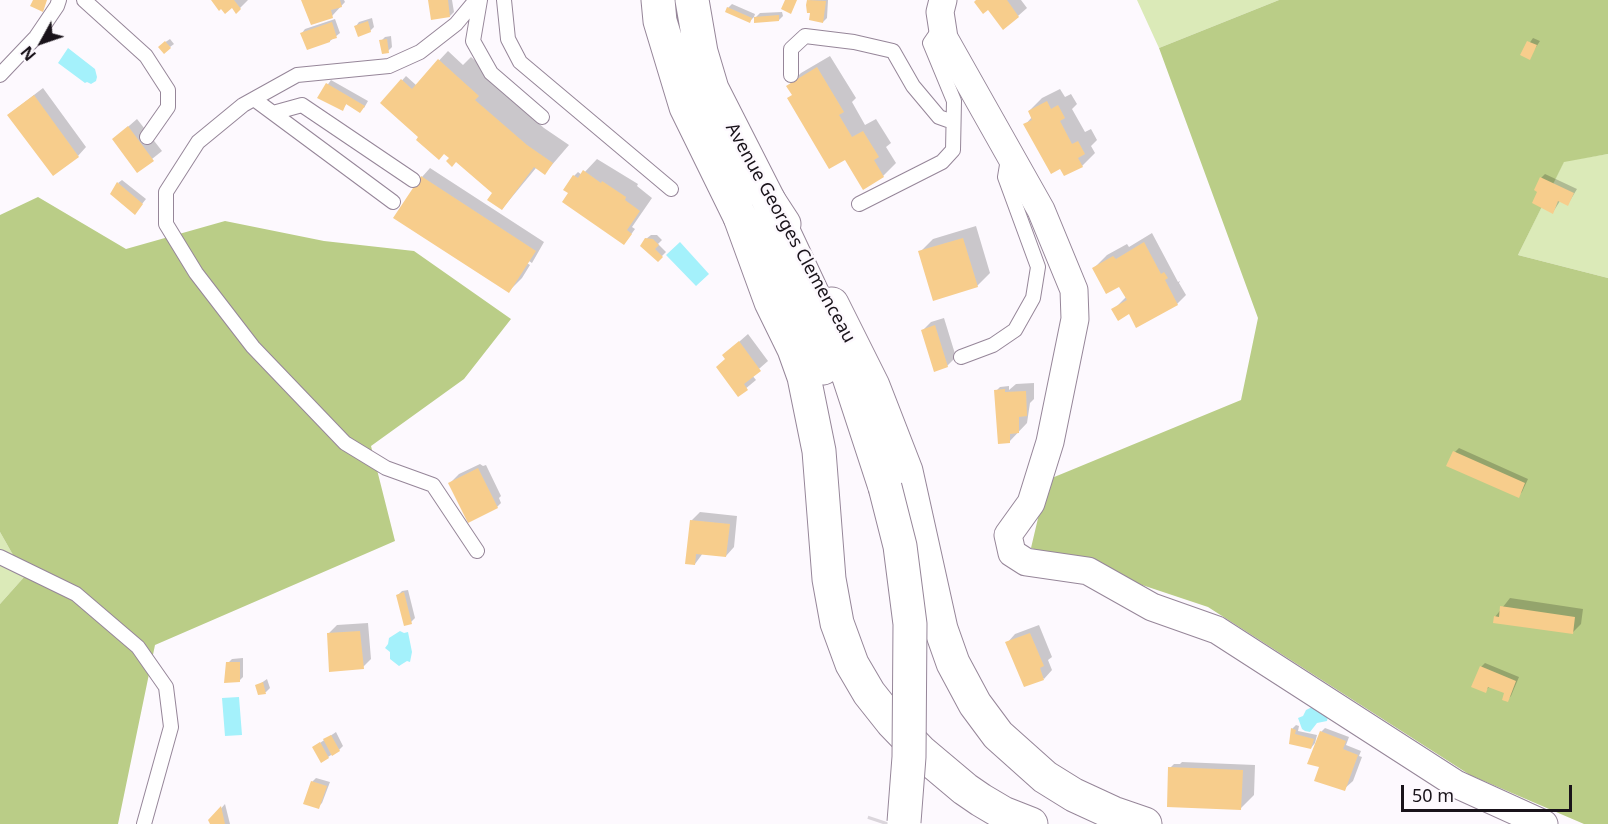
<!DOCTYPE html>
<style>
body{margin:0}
#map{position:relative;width:1608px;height:824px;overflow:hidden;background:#fdf9fe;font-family:"Noto Sans",sans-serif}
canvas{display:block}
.north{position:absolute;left:12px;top:12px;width:60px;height:60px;-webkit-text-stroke:4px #fdf9fe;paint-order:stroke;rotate:230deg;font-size:16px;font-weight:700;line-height:24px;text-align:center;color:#19131a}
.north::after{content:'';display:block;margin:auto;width:21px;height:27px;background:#19131a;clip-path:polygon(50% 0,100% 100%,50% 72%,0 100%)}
.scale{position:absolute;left:1401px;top:785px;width:171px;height:27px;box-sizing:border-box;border:3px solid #19131a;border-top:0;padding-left:8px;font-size:18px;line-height:21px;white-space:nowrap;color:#19131a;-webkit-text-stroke:4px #fdf9fe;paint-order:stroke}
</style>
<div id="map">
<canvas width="1608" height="824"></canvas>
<div class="north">N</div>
<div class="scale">50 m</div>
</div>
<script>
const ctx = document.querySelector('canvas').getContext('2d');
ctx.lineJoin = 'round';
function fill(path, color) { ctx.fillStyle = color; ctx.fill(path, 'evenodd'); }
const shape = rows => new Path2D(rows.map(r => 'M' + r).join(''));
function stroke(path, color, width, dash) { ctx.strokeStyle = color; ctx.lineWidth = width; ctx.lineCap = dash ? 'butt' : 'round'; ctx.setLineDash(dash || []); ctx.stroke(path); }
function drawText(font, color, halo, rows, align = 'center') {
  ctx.font = font + ' "Noto Sans",sans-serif'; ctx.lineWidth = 5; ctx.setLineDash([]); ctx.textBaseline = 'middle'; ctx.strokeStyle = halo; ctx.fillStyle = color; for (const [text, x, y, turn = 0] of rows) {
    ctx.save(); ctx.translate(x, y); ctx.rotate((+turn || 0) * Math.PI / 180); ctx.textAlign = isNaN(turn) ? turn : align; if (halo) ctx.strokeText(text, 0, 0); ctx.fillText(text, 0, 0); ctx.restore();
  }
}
const green = shape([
 [1137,0,1279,0,1159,48],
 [1608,154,1608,278,1518,255,1564,161],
 [0,532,25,576,0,604]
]);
const forest = shape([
 [1279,0,1608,0,1608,154,1564,162,1518,255,1608,278,1608,824,1584,824,1470,775,1208,607,1031,548,1047,480,1241,400,1258,318,1159,48],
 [38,197,126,249,225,221,324,241,414,251,511,319,464,379,371,446,395,541,155,645,118,824,0,824,0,604,25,576,0,532,0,215]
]);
const water = shape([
 [68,48,95,69,97,77,96,81,91,84,87,82,85,83,58,63],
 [680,242,709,274,696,286,666,255],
 [400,631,404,633,408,632,412,652,410,662,407,661,399,666,390,659,390,652,385,648,388,644,389,638],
 [239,697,242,735,225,736,222,698],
 [1312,707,1319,708,1328,716,1327,721,1317,723,1310,732,1305,731,1302,729,1298,718,1303,716,1306,710]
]);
const shadow = shape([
 [212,0,248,0,237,11,232,6],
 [303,0,344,0,345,2,332,16],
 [430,0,452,0,454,12,450,16],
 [809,0,828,0,827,18,823,22],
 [977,0,1021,0,1027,8,1018,16,988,8],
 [732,4,755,14,754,17,750,21,728,8],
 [782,12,783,16,779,20,756,17,760,13],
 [372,18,374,27,370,31,356,26,359,22],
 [335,19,340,33,330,41,302,33,305,29],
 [391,36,392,47,388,51,381,41,385,37],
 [1533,38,1540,41,1529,58,1522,54],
 [170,39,174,44,170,47,164,43],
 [448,51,463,65,471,57,495,78,491,82,544,128,569,145,545,173,536,168,502,209,494,193,456,160,420,136,382,103,406,76,416,85],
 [830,56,856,98,852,102,865,125,876,119,891,143,886,147,896,163,883,176,845,158,788,86,801,73],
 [331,80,368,101,364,108,347,103,342,110,319,97],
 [43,88,86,147,78,156,8,115],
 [1060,89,1065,97,1071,94,1077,104,1072,109,1085,132,1091,129,1097,140,1091,146,1095,153,1082,166,1065,174,1025,125,1032,117,1029,111,1042,98],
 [137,119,162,151,137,171,114,139],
 [597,159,638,184,637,186,652,198,632,227,635,229,627,240,569,194,574,176,578,172,582,175],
 [430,168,544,242,532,263,416,188,413,190,530,265,522,278,509,291,395,218,422,177],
 [1545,174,1577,189,1568,204,1560,201,1553,212,1541,178],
 [122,180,146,199,138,209,118,183],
 [976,226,990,273,977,286,920,252,933,239],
 [1152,233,1178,282,1180,281,1179,283,1186,295,1177,304,1129,312,1113,310,1126,297,1119,285,1094,268,1107,255,1127,244,1129,247],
 [651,235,657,235,662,240,658,244,666,252,658,260,646,239],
 [944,318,956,357,947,366,923,330,931,322],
 [748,334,768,361,752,375,756,380,738,395,724,355],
 [1034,383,1034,399,1030,403,1027,423,1009,442,996,391,1000,387,1009,386,1009,390,1016,384],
 [1459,448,1528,479,1522,492,1518,496,1455,452],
 [480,464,483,466,486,465,501,496,499,498,501,503,497,507,469,521,450,483,459,474],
 [700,512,737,516,734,547,726,556,703,553,695,564,691,521],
 [408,590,415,618,411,622,398,595,402,591],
 [1510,598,1583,609,1581,624,1572,633,1495,617],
 [368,623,371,659,363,667,328,634,337,625],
 [1039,625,1052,657,1048,660,1052,670,1044,679,1007,643,1015,634],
 [243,658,243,677,239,681,228,663,232,659],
 [1485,663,1519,677,1511,696,1507,700,1506,692,1490,686,1485,691,1481,667],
 [267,679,270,688,266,692,259,693,257,686],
 [1296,725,1299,726,1298,731,1317,735,1315,743,1311,748,1290,742,1292,729],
 [1325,728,1349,737,1346,745,1361,751,1359,756,1362,757,1353,781,1344,789,1323,761,1321,732],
 [336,732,343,746,339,750,328,757,314,747],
 [1182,762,1255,765,1254,795,1241,808,1170,768,1174,764,1180,764],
 [316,778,330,782,322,803,318,807,312,782],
 [225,804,230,824,212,824,210,821]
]);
const building = shape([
 [33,0,47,0,43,12,30,6],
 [211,0,234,0,241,9,236,14,232,8,225,14,221,9,219,11],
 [301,0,340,0,342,7,331,10,333,18,311,25],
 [428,0,448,0,450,17,431,20],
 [785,0,797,0,791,14,781,9],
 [807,0,826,1,823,23,809,20,810,13,807,13,806,5],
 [976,0,1007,0,1019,17,1003,30,988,10,983,14,974,2],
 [727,7,752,18,750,23,725,12],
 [779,15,779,21,754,23,754,17],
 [368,21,371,32,358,37,354,26],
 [332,22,337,38,330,40,330,42,307,50,300,33],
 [387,39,389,53,382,54,379,40],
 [165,41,171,48,164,54,158,47],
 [1527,41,1537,45,1530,60,1520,55],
 [438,59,479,96,475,100,527,145,553,163,545,175,534,167,502,210,487,200,492,193,456,162,452,167,446,161,449,158,444,154,439,160,416,140,418,137,380,103,401,79,412,89],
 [817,67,844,112,839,115,852,137,863,131,879,157,874,160,884,177,863,190,845,160,829,169,787,98,792,95,786,86],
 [326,83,365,106,360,113,346,104,343,111,317,98],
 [34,95,79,157,53,176,7,115],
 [1047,101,1051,109,1058,105,1065,118,1060,121,1072,144,1078,141,1085,154,1078,158,1083,167,1064,176,1060,169,1051,174,1023,124,1032,120,1028,111],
 [128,126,154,161,137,173,112,139],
 [583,170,601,183,602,181,626,197,625,200,640,211,627,230,632,234,624,245,562,202,568,193,563,190,573,175,578,178],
 [421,176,536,251,509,293,393,218],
 [1540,177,1574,193,1568,206,1558,201,1553,214,1532,203,1537,192,1534,190],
 [117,182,143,204,135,215,110,194],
 [645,238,653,239,659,245,655,249,663,257,658,262,640,246],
 [963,238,978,287,933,301,918,251],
 [1144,242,1161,274,1164,272,1168,278,1165,280,1178,305,1136,328,1129,314,1118,321,1111,309,1127,300,1119,287,1106,294,1092,268,1113,256,1116,259],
 [935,325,948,367,934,372,921,330],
 [739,341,761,371,744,384,748,390,738,397,716,367,725,359,722,355],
 [1005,389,1005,392,1026,391,1027,416,1019,417,1019,433,1010,434,1010,443,998,444,994,390],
 [1453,451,1525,483,1519,498,1446,466],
 [478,468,498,508,468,523,448,483],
 [690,520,730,524,726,557,696,554,695,565,685,564],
 [404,592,412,624,404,626,396,595],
 [1500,606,1575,617,1573,634,1493,623,1494,616,1499,617],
 [360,631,364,669,329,672,327,633],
 [1030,633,1044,666,1040,668,1044,680,1024,687,1005,642],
 [226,662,240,662,240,682,224,683],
 [1480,666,1516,681,1508,702,1502,700,1504,693,1488,687,1486,693,1471,687],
 [263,682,266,694,258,695,255,685],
 [1291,728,1296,730,1295,734,1314,739,1311,749,1289,744],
 [1320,731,1346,741,1343,749,1358,755,1345,791,1314,781,1319,767,1307,764],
 [331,735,340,751,332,756,323,739],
 [320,742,329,758,321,763,312,747],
 [1168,767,1243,770,1241,810,1167,807],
 [311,781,327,786,319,809,303,804],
 [221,806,225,824,210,824,208,820]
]);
const highwayTunnel = shape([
 [883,824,884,821]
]);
const lane = shape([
 [84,0,146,56,168,90,168,107,147,137],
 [476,0,456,24,420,52,389,66,297,75,243,105,198,142,166,192,166,224,196,273,253,347,345,443,386,468,433,485,477,551],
 [480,0,473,41,491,73,542,117],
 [504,0,508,39,520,62,671,189],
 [0,75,36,37,57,6,59,0],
 [791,75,791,49,805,36,854,42,893,51,913,86,939,117,953,122],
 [254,99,393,202],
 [273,113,302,105,413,180],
 [859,204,942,162,953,150,954,101,930,43,941,27],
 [961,357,993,345,1015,330,1033,298,1038,267,1005,177,1008,159],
 [0,557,76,594,138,647,166,687,171,727,144,824]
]);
const street = shape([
 [943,0,940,12,944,38,1041,210,1074,290,1075,319,1050,442,1031,503,1008,535,1012,553,1026,562,1088,571,1152,607,1217,630,1456,784,1544,824]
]);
const primary = shape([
 [658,0,660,21,686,107,740,217,771,302,794,349,804,377,819,451,829,579,837,623,852,664,869,693,892,722,921,752,965,789,981,800,1003,813,1031,824],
 [692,0,701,52,712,89,769,201,784,224],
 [832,304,873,386,906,471,941,629,953,663,975,704,998,735,1045,777,1074,795,1113,813,1145,824]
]);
const highway = shape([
 [769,201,822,314,849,377,885,487],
 [740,217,788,299,823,368]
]);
const highwayBridge = shape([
 [885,487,900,546,910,624,909,757,904,822]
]);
const streetNames = [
 ["Avenue Georges Clemenceau",790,233,61]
];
fill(green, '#dbeab8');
fill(forest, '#bacd87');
fill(water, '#a4f1fb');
fill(shadow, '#0003');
fill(building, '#f7cd8c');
stroke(highwayTunnel, '#dbd6dc', 33, [33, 16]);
stroke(lane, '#968699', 16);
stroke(street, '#968699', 29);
stroke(primary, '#968699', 35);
stroke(highway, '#968699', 35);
stroke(lane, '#fff', 14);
stroke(street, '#fff', 27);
stroke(primary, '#fff', 33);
stroke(highway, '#fff', 33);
stroke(highwayBridge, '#968699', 35, []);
stroke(highwayBridge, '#fff', 33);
drawText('18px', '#19131a', '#fdf9fe', streetNames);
</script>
